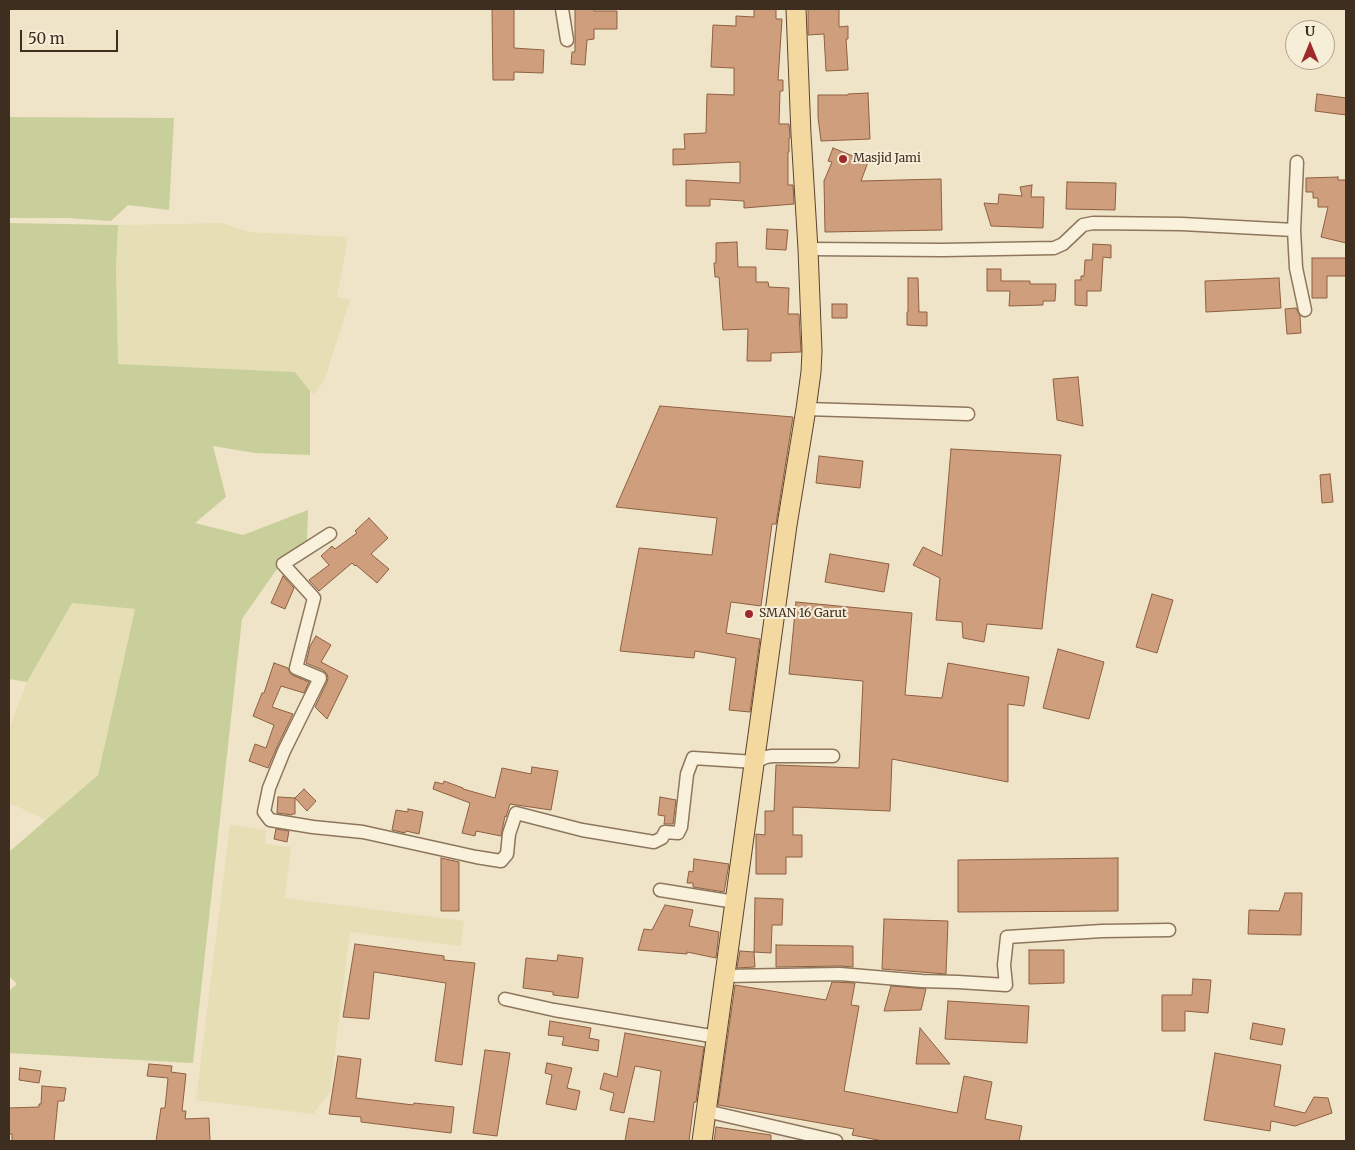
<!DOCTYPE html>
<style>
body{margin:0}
#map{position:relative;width:1355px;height:1150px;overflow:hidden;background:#f0e4c8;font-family:Merriweather,serif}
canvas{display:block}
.frame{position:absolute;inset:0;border:10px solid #3d2e20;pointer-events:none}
.north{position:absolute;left:1285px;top:20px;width:50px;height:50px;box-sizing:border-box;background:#f7eed8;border:1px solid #ada18e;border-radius:50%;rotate:0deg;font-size:14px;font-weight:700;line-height:20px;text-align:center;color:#3d2e20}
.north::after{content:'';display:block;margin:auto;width:18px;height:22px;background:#9e2a2b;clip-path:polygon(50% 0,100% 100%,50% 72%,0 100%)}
.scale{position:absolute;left:20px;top:30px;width:98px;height:22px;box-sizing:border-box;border:2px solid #3d2e20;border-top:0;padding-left:6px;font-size:15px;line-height:18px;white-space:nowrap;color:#3d2e20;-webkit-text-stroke:4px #f7eed8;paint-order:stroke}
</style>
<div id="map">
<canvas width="1355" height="1150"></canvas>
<div class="frame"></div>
<div class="north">U</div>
<div class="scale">50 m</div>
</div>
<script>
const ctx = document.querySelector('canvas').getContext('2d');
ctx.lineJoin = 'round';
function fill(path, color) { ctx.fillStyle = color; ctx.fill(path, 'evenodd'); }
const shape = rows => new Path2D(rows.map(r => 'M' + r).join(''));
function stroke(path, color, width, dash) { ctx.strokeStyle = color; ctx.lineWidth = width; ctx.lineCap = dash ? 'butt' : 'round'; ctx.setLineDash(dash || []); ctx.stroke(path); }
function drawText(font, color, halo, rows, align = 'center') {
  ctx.font = font + ' Merriweather,serif'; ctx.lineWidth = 4; ctx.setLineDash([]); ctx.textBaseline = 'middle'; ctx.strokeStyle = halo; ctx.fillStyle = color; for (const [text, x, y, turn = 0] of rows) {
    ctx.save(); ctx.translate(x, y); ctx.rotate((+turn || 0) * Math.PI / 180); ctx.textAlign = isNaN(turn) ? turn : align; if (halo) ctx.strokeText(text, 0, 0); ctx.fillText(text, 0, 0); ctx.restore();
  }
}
const farmland = shape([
 [222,223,249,232,348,237,337,297,350,300,324,381,314,394,310,391,295,372,117,364,116,269,118,225],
 [72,603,135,609,98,775,47,820,9,803,9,729,27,682],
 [230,825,266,830,265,844,291,847,285,898,464,921,461,946,350,932,330,1091,313,1114,196,1100]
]);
const green = shape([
 [9,117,174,118,169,210,128,205,111,221,68,218,9,218],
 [9,223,118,225,116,269,118,364,295,372,310,391,310,455,255,453,213,446,226,497,195,523,243,535,308,510,307,544,279,566,242,619,193,1063,9,1053,9,991,17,984,9,976,9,852,98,775,135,609,72,603,27,682,9,679]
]);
const building = shape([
 [492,9,514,9,514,48,544,50,543,73,514,72,514,80,493,80,492,9],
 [575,9,594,9,594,11,617,11,617,29,594,29,594,39,587,40,585,65,571,64,572,52,575,52,575,9],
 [754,9,776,9,776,19,782,19,778,80,783,80,783,91,780,91,779,124,789,124,790,138,789,138,789,152,788,152,788,185,793,185,794,204,744,208,744,201,710,199,710,206,686,206,686,180,740,183,740,162,673,165,673,149,685,149,684,134,706,133,707,94,734,95,734,68,711,67,713,25,736,26,736,16,754,17,754,9],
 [808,9,839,9,839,27,848,26,848,39,846,39,848,70,826,71,824,34,808,35,808,9],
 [868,93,870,139,821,141,818,117,818,95,848,95,848,94,868,93],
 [1317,94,1346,98,1346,115,1315,111,1317,94],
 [833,148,868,162,861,181,941,179,942,230,825,232,824,181,832,162,828,161,833,148],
 [1338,177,1338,180,1346,180,1346,243,1321,237,1328,207,1318,207,1318,198,1313,198,1313,192,1306,192,1306,178,1338,177],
 [1067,182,1116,183,1115,210,1066,209,1067,182],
 [1032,185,1031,197,1044,197,1043,228,991,226,984,203,998,204,999,194,1022,196,1020,187,1032,185],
 [767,229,788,230,786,250,766,249,767,229],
 [737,242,738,267,756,267,756,282,768,282,769,287,789,288,788,314,799,314,801,352,771,353,771,361,747,361,748,329,723,330,719,277,715,277,714,263,716,263,716,243,737,242],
 [1093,244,1111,245,1111,258,1103,257,1101,291,1087,291,1087,306,1075,305,1075,280,1081,280,1081,276,1084,276,1085,260,1092,260,1093,244],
 [1312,258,1346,258,1346,276,1327,276,1327,298,1312,298,1312,258],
 [987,269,1001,269,1001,281,1030,281,1030,284,1056,284,1055,301,1043,301,1043,305,1009,306,1010,291,987,291,987,269],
 [908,278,918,278,919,312,927,312,927,326,907,325,907,312,908,312,908,278],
 [1279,278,1281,308,1206,312,1205,281,1279,278],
 [832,304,847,304,847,318,832,318,832,304],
 [1296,308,1300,316,1301,333,1287,334,1285,309,1296,308],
 [1078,377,1083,426,1057,420,1053,379,1078,377],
 [660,406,793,417,776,524,772,524,761,606,731,602,726,633,760,639,750,712,729,710,736,658,695,651,694,658,620,651,639,548,712,555,717,518,616,507,660,406],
 [951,449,1061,455,1042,629,987,624,984,642,963,638,962,622,936,620,940,578,913,565,923,547,942,556,951,449],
 [819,456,863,461,860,488,816,483,819,456],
 [1330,474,1333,502,1322,503,1320,475,1330,474],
 [369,518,388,538,371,554,389,569,377,583,356,565,355,566,352,563,319,591,309,580,329,565,321,556,332,546,335,549,357,533,355,531,369,518],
 [830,554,889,564,884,592,825,582,830,554],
 [283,576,294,588,285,609,271,603,283,576],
 [1152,594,1173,600,1157,653,1136,647,1152,594],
 [796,602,912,613,905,695,942,698,948,663,1029,677,1024,706,1008,704,1008,782,892,759,890,811,793,807,793,835,802,835,802,857,786,857,786,874,756,874,756,834,765,835,765,811,774,811,776,765,859,768,863,681,789,674,796,602],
 [316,636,331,645,321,662,348,676,327,719,315,707,327,682,328,678,327,674,323,670,306,663,310,646,316,636],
 [1058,649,1104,662,1089,719,1043,708,1058,649],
 [274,663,288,668,290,673,292,675,309,682,304,693,281,686,272,707,293,714,277,747,268,768,249,761,255,744,266,748,274,725,253,716,262,693,264,693,274,663],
 [532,767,558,771,551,810,510,804,506,817,505,816,501,836,476,831,475,836,462,833,470,803,433,789,435,782,443,784,444,781,463,788,463,789,495,798,502,768,531,774,532,767],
 [304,789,316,801,307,811,295,798,304,789],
 [278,797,295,798,295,814,292,814,292,815,277,813,278,797],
 [660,797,676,800,673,824,664,824,665,816,658,815,660,797],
 [408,809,423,812,419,834,406,831,405,833,392,830,396,810,408,812,408,809],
 [276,829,289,831,287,842,274,839,276,829],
 [441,858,459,862,459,911,441,911,441,858],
 [1118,858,1118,911,958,912,958,860,1118,858],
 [694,859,729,864,724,892,693,887,693,883,687,883,689,871,693,872,694,859],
 [1285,893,1302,893,1301,935,1248,934,1249,910,1279,911,1285,893],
 [755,898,783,899,782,925,772,925,771,953,754,952,755,898],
 [665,905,693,910,689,926,719,932,716,958,687,952,687,954,638,950,644,929,652,930,665,905],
 [884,919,948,921,946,974,882,969,884,919],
 [355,944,444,956,444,960,475,963,462,1065,435,1061,446,983,374,972,369,1019,343,1017,355,944],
 [776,945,853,946,853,967,840,966,776,967,776,945],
 [1029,950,1064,950,1064,983,1029,984,1029,950],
 [740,951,754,952,755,967,737,968,740,951],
 [558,955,583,958,578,998,553,995,553,992,523,988,526,958,557,961,558,955],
 [1193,979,1211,980,1208,1013,1185,1011,1185,1031,1162,1031,1162,995,1192,995,1193,979],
 [832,982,855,983,851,1005,859,1006,844,1091,957,1113,964,1076,992,1082,985,1119,1022,1126,1019,1141,883,1141,852,1135,854,1129,718,1105,735,985,826,1000,832,982],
 [891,986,926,989,921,1010,884,1011,891,986],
 [948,1001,1029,1006,1027,1043,945,1039,948,1001],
 [550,1021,591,1028,589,1038,599,1040,598,1051,562,1045,564,1037,548,1035,550,1021],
 [1253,1023,1285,1029,1282,1045,1250,1039,1253,1023],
 [920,1028,950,1064,916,1064,920,1028],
 [625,1033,704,1047,696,1102,694,1102,689,1141,625,1141,629,1118,654,1122,661,1071,635,1066,624,1113,610,1110,614,1093,600,1089,604,1073,617,1077,625,1033],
 [485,1050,510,1053,497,1136,473,1133,485,1050],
 [1215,1053,1281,1065,1274,1106,1305,1113,1314,1097,1328,1098,1332,1113,1295,1126,1271,1121,1270,1131,1204,1120,1215,1053],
 [338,1056,361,1059,356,1098,413,1105,414,1103,454,1107,451,1133,361,1122,361,1117,329,1114,338,1056],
 [547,1063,572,1068,567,1088,580,1091,576,1110,546,1104,552,1075,545,1073,547,1063],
 [149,1064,172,1066,171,1072,186,1074,182,1111,186,1111,185,1119,209,1118,210,1141,156,1141,161,1108,165,1108,168,1078,147,1076,149,1064],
 [20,1068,41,1071,39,1083,19,1080,20,1068],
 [42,1086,66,1088,64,1101,58,1101,54,1141,12,1141,12,1134,9,1134,9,1108,39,1107,39,1104,41,1104,42,1086],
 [716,1127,771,1135,771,1141,714,1141,716,1127]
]);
const street = shape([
 [562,9,567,40],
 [1297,162,1294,230,1296,268,1305,310],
 [808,249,943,250,1054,248,1063,244,1083,225,1093,223,1182,224,1294,230],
 [806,409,968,414],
 [330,534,283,564,314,598,296,668,320,678,284,751,269,788,264,812,270,820,313,827,363,832,476,857,501,861,507,854,509,834,516,813,582,830,654,842,662,838,665,832,678,833,681,827,687,774,693,758,755,762,766,757,772,756,833,756],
 [660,890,735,902],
 [725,976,840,974,922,981,958,982,1006,985,1004,965,1007,937,1102,931,1169,930],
 [505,999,554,1010,717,1037],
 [706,1111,836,1141]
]);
const primary = shape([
 [702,1141,787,525,806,409,811,372,812,351,808,249,801,134,796,9]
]);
const markers = [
 [843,159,5,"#9e2a2b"],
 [749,614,5,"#9e2a2b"]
];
const poiNames = [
 ["Masjid Jami",853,159],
 ["SMAN 16 Garut",759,614]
];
fill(farmland, '#e6deb5');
fill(green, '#c9cf9b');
fill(building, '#cf9f7d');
stroke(building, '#8d5f41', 1);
stroke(street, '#8d765c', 15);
stroke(primary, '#5b4430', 21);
stroke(street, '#faf1dc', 12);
stroke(primary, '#f3d9a0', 19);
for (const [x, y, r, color] of markers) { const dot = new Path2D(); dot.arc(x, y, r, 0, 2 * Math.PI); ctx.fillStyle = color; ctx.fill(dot); stroke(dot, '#f7eed8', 2); }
drawText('12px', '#3d2e20', '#f7eed8', poiNames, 'left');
</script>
